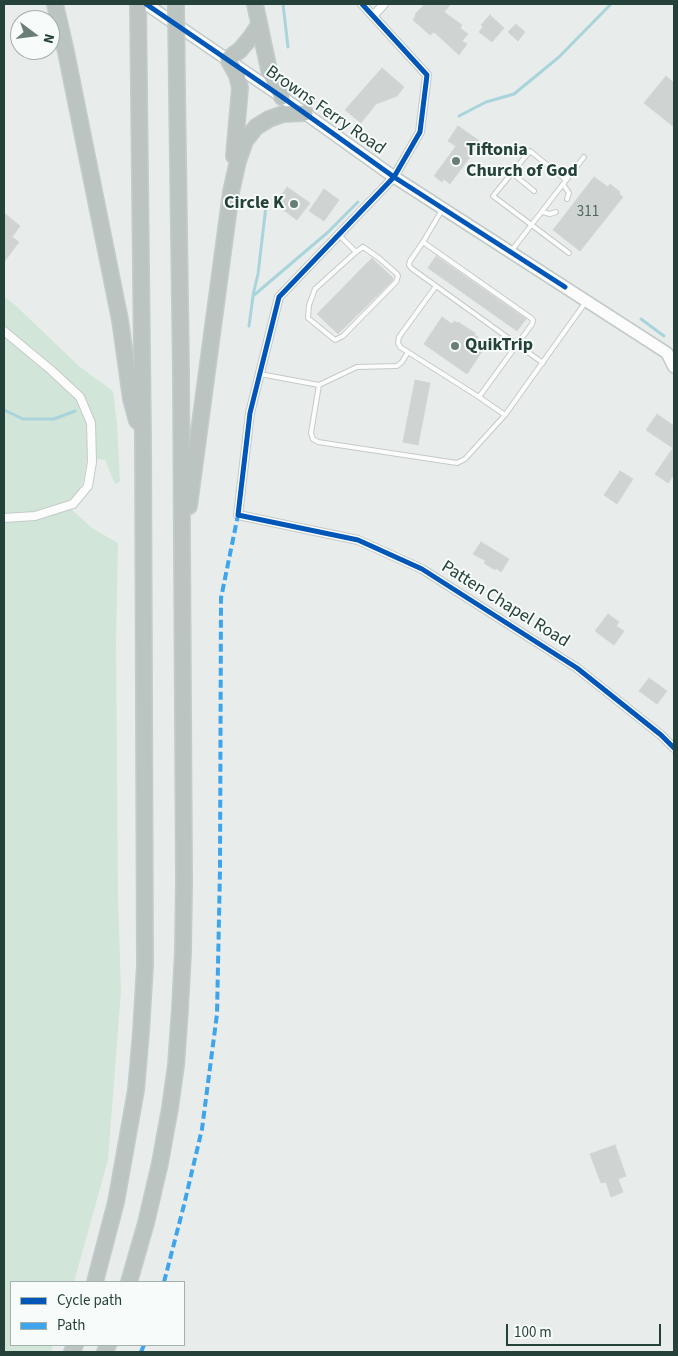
<!DOCTYPE html>
<style>
body{margin:0}
#map{position:relative;width:678px;height:1356px;overflow:hidden;background:#e8edeb;font-family:"Source Sans 3",sans-serif}
canvas{display:block}
.frame{position:absolute;inset:0;border:5px solid #24423a;pointer-events:none}
.legend{position:absolute;left:10px;top:1281px;width:175px;height:65px;box-sizing:border-box;background:#f7fbf9;border:1px solid #a3b1ad;margin:0;padding:6px 9px;list-style:none;font-size:15px;color:#24423a}
.legend li{display:flex;align-items:center;gap:10px;height:25px}
.legend b{width:25px;border:1px solid #a3b1ad}
.north{position:absolute;left:10px;top:10px;width:50px;height:50px;box-sizing:border-box;background:#f7fbf9;border:1px solid #a3b1ad;border-radius:50%;rotate:105deg;font-size:14px;font-weight:700;line-height:20px;text-align:center;color:#24423a}
.north::after{content:'';display:block;margin:auto;width:18px;height:22px;background:#697e78;clip-path:polygon(50% 0,100% 100%,50% 72%,0 100%)}
.scale{position:absolute;left:506px;top:1324px;width:155px;height:22px;box-sizing:border-box;border:2px solid #24423a;border-top:0;padding-left:6px;font-size:15px;line-height:18px;white-space:nowrap;color:#24423a;-webkit-text-stroke:4px #f7fbf9;paint-order:stroke}
</style>
<div id="map">
<canvas width="678" height="1356"></canvas>
<div class="frame"></div>
<ul class="legend">
<li><b style="height:6px;background:#0057b8"></b>Cycle path</li>
<li><b style="height:6px;background:#3ea4ec"></b>Path</li>
</ul>
<div class="north">N</div>
<div class="scale">100 m</div>
</div>
<script>
const ctx = document.querySelector('canvas').getContext('2d');
ctx.lineJoin = 'round';
function fill(path, color) { ctx.fillStyle = color; ctx.fill(path, 'evenodd'); }
const shape = rows => new Path2D(rows.map(r => 'M' + r).join(''));
function stroke(path, color, width, dash) { ctx.strokeStyle = color; ctx.lineWidth = width; ctx.lineCap = dash ? 'butt' : 'round'; ctx.setLineDash(dash || []); ctx.stroke(path); }
function drawText(font, color, halo, rows, align = 'center') {
  ctx.font = font + ' "Source Sans 3",sans-serif'; ctx.lineWidth = 4; ctx.setLineDash([]); ctx.textBaseline = 'middle'; ctx.strokeStyle = halo; ctx.fillStyle = color; for (const [text, x, y, turn = 0] of rows) {
    ctx.save(); ctx.translate(x, y); ctx.rotate((+turn || 0) * Math.PI / 180); ctx.textAlign = isNaN(turn) ? turn : align; if (halo) ctx.strokeText(text, 0, 0); ctx.fillText(text, 0, 0); ctx.restore();
  }
}
const green = shape([
 [4,297,14,304,80,367,113,391,117,424,120,482,115,484,105,460,87,458,84,479,70,508,92,528,118,543,116,643,118,898,121,991,108,1160,74,1282,11,1282,11,1345,53,1345,51,1352,4,1352]
]);
const stream = shape([
 [283,4,288,47],
 [459,116,486,102,514,94,559,57,611,4],
 [253,295,258,274,266,206],
 [641,319,664,336],
 [249,326,253,296,327,233,358,202],
 [4,410,23,419,54,419,75,411]
]);
const building = shape([
 [425,4,451,4,444,12,462,25,460,28,468,34,462,41,467,44,459,55,434,32,430,35,413,20,416,15,415,14,425,4],
 [490,15,504,28,492,42,479,32,483,27,481,25,490,15],
 [516,24,525,32,518,41,508,32,516,24],
 [382,68,404,87,397,96,376,104,361,123,345,110,382,68],
 [666,76,674,83,674,127,644,103,666,76],
 [458,126,481,142,450,184,444,179,442,182,434,176,456,146,448,141,458,126],
 [594,177,608,187,610,184,620,192,619,194,623,197,580,251,553,230,594,177],
 [287,187,310,203,297,220,278,206,280,202,278,200,287,187],
 [324,189,339,200,324,221,309,211,324,189],
 [4,213,20,226,12,237,19,242,4,262,4,213],
 [436,256,526,319,517,331,428,268,436,256],
 [372,258,393,278,393,280,338,334,317,314,372,258],
 [442,317,452,324,454,321,457,323,458,322,475,333,474,335,478,337,475,340,485,347,467,374,424,344,442,317],
 [415,380,430,383,418,445,403,442,415,380],
 [657,414,674,426,674,475,668,483,655,474,673,448,646,430,657,414],
 [620,471,633,479,617,504,604,495,620,471],
 [481,542,509,559,501,572,496,568,495,570,484,563,486,561,473,554,481,542],
 [608,614,619,622,616,626,624,631,614,645,595,631,608,614],
 [649,678,667,691,657,704,639,691,649,678],
 [615,1145,626,1176,618,1179,623,1192,611,1197,606,1182,601,1183,590,1154,615,1145]
]);
const lane = shape([
 [512,173,534,191],
 [566,180,530,151,493,196,569,253],
 [563,184,569,193,567,199],
 [442,210,423,242,531,318,533,320,532,324,479,397,505,415,585,303],
 [542,212,550,214,556,212],
 [339,235,356,252],
 [423,242,410,261,409,265,411,268,543,363],
 [363,247,379,258,397,274,398,276,396,282,343,336,335,340,308,318,309,305,315,289,356,252,363,247],
 [512,250,584,157],
 [436,286,399,337,398,343,400,347,479,397],
 [260,374,319,385,357,367,397,366,402,362,408,352],
 [319,385,311,433,313,439,318,442,457,463,465,459,505,415]
]);
const street = shape([
 [362,4,427,75,420,132,394,177,279,297,250,413,238,515,358,540,422,569,577,668,661,735,674,748],
 [373,16,384,4],
 [4,331,51,370,80,397,91,423,92,462,88,486,73,504,35,516,4,518]
]);
const secondary = shape([
 [146,4,282,97,394,177,667,353,674,367]
]);
const highway = shape([
 [55,4,66,52,120,320,131,399,137,421],
 [255,4,269,70,282,97],
 [234,156,240,88,237,75,228,59,240,50,251,37,259,25],
 [189,506,231,192,238,161,245,141,256,127,269,119,283,114,305,113],
 [95,1282,116,1202,136,1090,141,1032,145,965,143,442,138,4],
 [129,1282,146,1223,160,1163,170,1108,176,1065,180,1009,183,952,184,881,181,373,177,90],
 [72,1352,75,1345],
 [105,1352,108,1345]
]);
const highwayBridge = shape([
 [176,4,177,90]
]);
const quiet = shape([
 [164,1282,184,1205,202,1129,217,1014,220,869,221,598,238,515],
 [141,1352,144,1345]
]);
const cycleway = shape([
 [146,4,282,97,394,177,565,287],
 [362,4,427,75,420,132,394,177,279,297,250,413,238,515,358,540,422,569,577,668,661,735,674,748]
]);
const markers = [
 [456,161,5,"#697e78"],
 [294,204,5,"#697e78"],
 [455,346,5,"#697e78"]
];
const numberNames = [
 ["311",588,213]
];
const streetNames = [
 ["Browns Ferry Road",325,111,35],
 ["Patten Chapel Road",505,605,32]
];
const poiNames = [
 ["Tiftonia",466,151],
 ["Church of God",466,172],
 ["Circle K",284,204,"right"],
 ["QuikTrip",465,346]
];
fill(green, '#d1e6d8');
stroke(stream, '#a9d4db', 3);
fill(building, '#cfd4d2');
stroke(building, '#d1d6d4', 1);
stroke(lane, '#c5cac8', 6);
stroke(street, '#c5cac8', 10);
stroke(secondary, '#c3cbc8', 14);
stroke(highway, '#c3ccc9', 18);
stroke(lane, '#fcfcfc', 4);
stroke(street, '#fcfcfc', 8);
stroke(secondary, '#fcfcfc', 11);
stroke(highway, '#bcc4c2', 15);
stroke(highwayBridge, '#c3ccc9', 18, []);
stroke(highwayBridge, '#bcc4c2', 15);
stroke(quiet, '#3ea4ec', 4, [8, 4]);
stroke(cycleway, '#0057b8', 5);
for (const [x, y, r, color] of markers) { const dot = new Path2D(); dot.arc(x, y, r, 0, 2 * Math.PI); ctx.fillStyle = color; ctx.fill(dot); stroke(dot, '#f7fbf9', 2); }
drawText('15px', '#506761', null, numberNames);
drawText('18px', '#24423a', '#f7fbf9', streetNames);
drawText('bold 18px', '#24423a', '#f7fbf9', poiNames, 'left');
</script>
